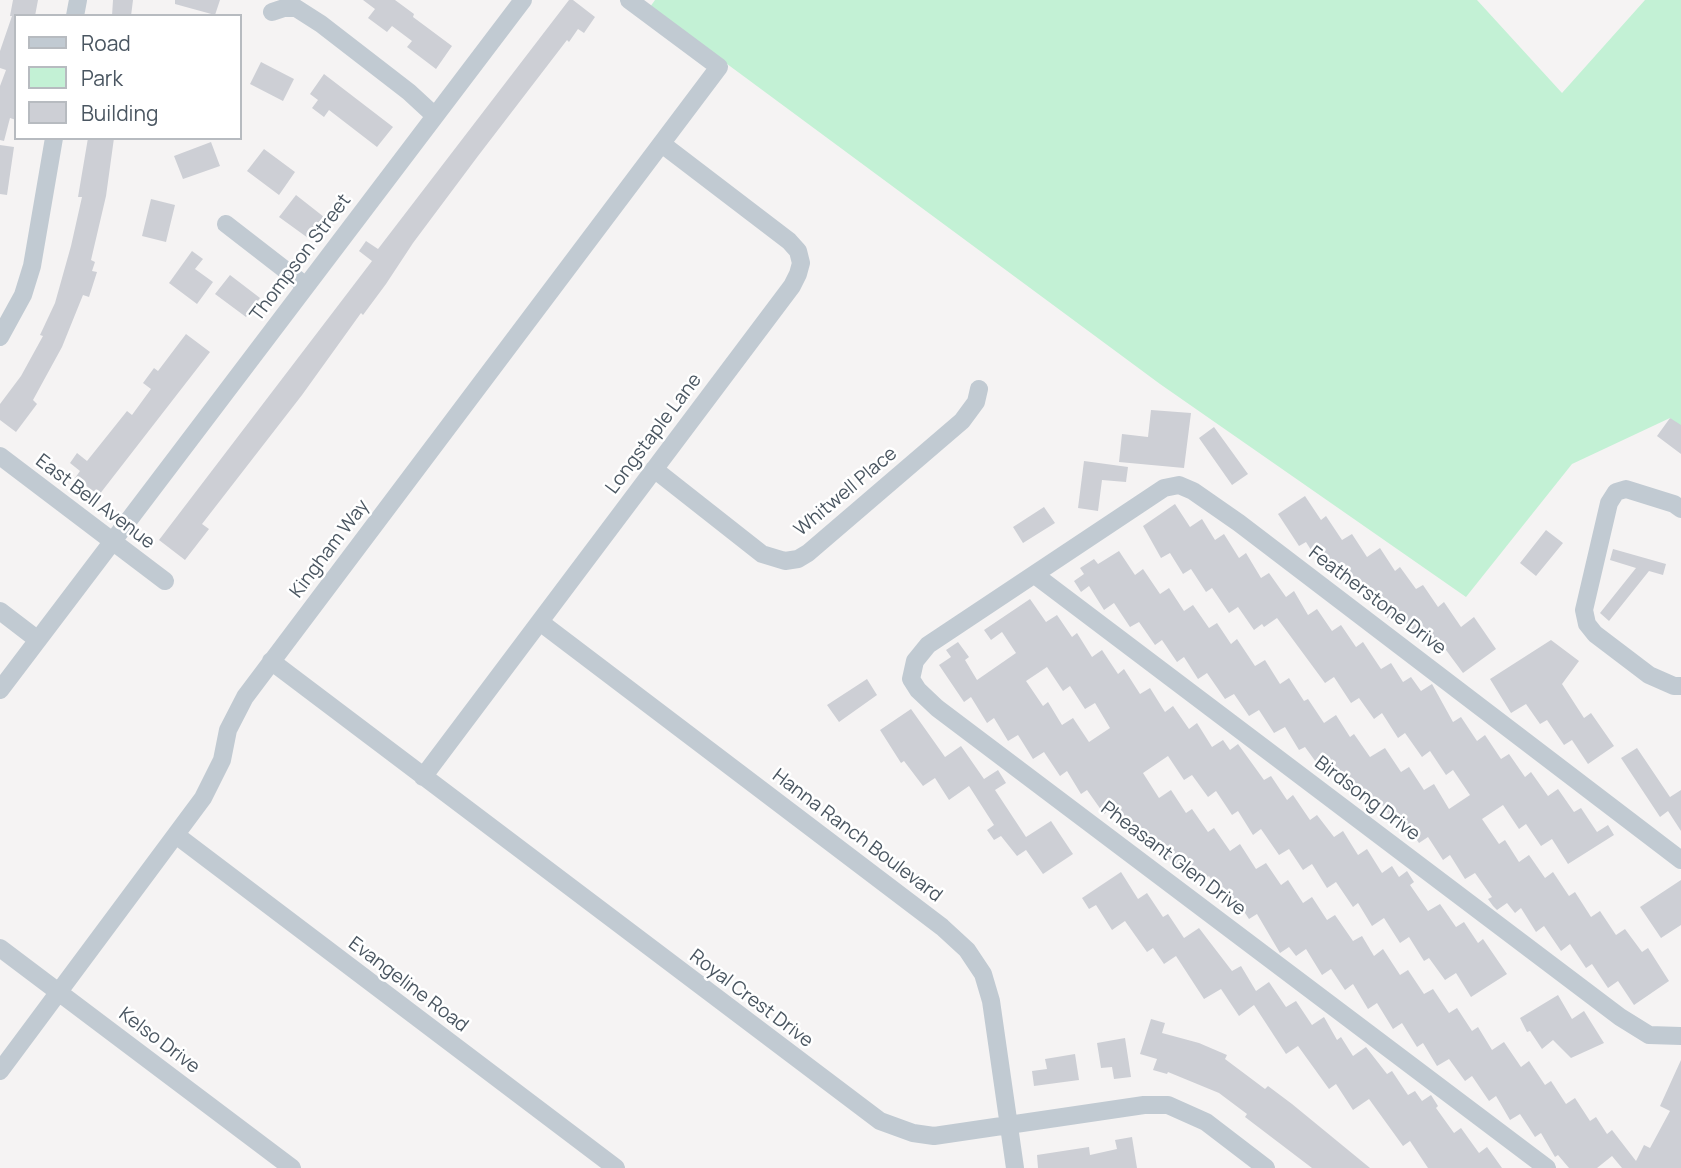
<!DOCTYPE html>
<style>
body{margin:0}
#map{position:relative;width:1681px;height:1168px;overflow:hidden;background:#f5f3f3;font-family:Manrope,sans-serif}
canvas{display:block}
.legend{position:absolute;left:14px;top:14px;width:228px;height:126px;box-sizing:border-box;background:#fff;border:2px solid #b7bbc0;margin:0;padding:9px 12px;list-style:none;font-size:21px;color:#4a5661}
.legend li{display:flex;align-items:center;gap:14px;height:35px}
.legend b{width:35px;border:2px solid #b7bbc0}
</style>
<div id="map">
<canvas width="1681" height="1168"></canvas>
<ul class="legend">
<li><b style="height:9px;background:#c1cad2"></b>Road</li>
<li><b style="height:19px;background:#c3f1d5"></b>Park</li>
<li><b style="height:19px;background:#cdcfd5"></b>Building</li>
</ul>
</div>
<script>
const ctx = document.querySelector('canvas').getContext('2d');
ctx.lineJoin = 'round';
function fill(path, color) { ctx.fillStyle = color; ctx.fill(path, 'evenodd'); }
const shape = rows => new Path2D(rows.map(r => 'M' + r).join(''));
function stroke(path, color, width, dash) { ctx.strokeStyle = color; ctx.lineWidth = width; ctx.lineCap = dash ? 'butt' : 'round'; ctx.setLineDash(dash || []); ctx.stroke(path); }
function drawText(font, color, halo, rows, align = 'center') {
  ctx.font = font + ' Manrope,sans-serif'; ctx.lineWidth = 5; ctx.setLineDash([]); ctx.textBaseline = 'middle'; ctx.strokeStyle = halo; ctx.fillStyle = color; for (const [text, x, y, turn = 0] of rows) {
    ctx.save(); ctx.translate(x, y); ctx.rotate((+turn || 0) * Math.PI / 180); ctx.textAlign = isNaN(turn) ? turn : align; if (halo) ctx.strokeText(text, 0, 0); ctx.fillText(text, 0, 0); ctx.restore();
  }
}
const green = shape([
 [655,0,1477,0,1562,93,1645,0,1681,0,1681,428,1670,418,1572,464,1466,597,1160,384,650,7]
]);
const building = shape([
 [13,0,38,0,35,16,16,16,16,120,10,118,4,141,0,140,0,86,6,70,0,68,0,51,12,16,10,16],
 [113,0,133,0,131,16,112,16],
 [175,0,220,0,215,15,175,4],
 [363,0,395,0,414,14,413,17,452,46,436,69,407,47,412,41,392,26,387,32,368,18,375,9],
 [569,0,573,0,595,17,584,33,578,29,569,42,567,40,478,156,413,243,386,284,363,315,361,313,302,395,202,524,209,529,185,560,159,540,372,261,359,251,366,241,378,249],
 [261,62,294,79,283,101,250,84],
 [324,74,393,127,377,147,329,110,324,117,312,108,318,100,310,94],
 [88,138,114,138,106,196,91,260,95,262,92,271,97,272,89,297,83,295,62,347,33,400,37,404,16,432,0,420,0,404,21,376,43,336,40,335,55,303,71,246,82,197,78,197],
 [211,142,220,166,183,179,174,156],
 [0,145,14,147,7,195,0,194],
 [264,149,295,172,279,195,247,171],
 [296,195,324,217,308,238,279,217],
 [151,199,175,205,166,242,142,236],
 [192,251,203,259,195,269,213,282,197,304,169,283],
 [230,275,260,298,246,317,215,294],
 [186,334,210,352,99,495,75,478,80,471,70,463,77,453,87,461,127,411,132,415,151,389,143,383,154,368,158,371],
 [1151,410,1191,413,1184,468,1119,462,1122,434,1148,437],
 [1670,418,1681,425,1681,454,1657,436],
 [1214,427,1248,474,1232,485,1199,438],
 [1084,461,1128,467,1126,482,1102,480,1098,511,1078,508],
 [1305,496,1321,520,1326,516,1342,540,1352,534,1367,557,1380,548,1395,571,1400,567,1416,589,1423,585,1438,607,1444,602,1461,627,1474,617,1496,649,1463,673,1446,650,1441,654,1425,630,1415,636,1400,614,1390,621,1358,578,1346,585,1330,561,1321,566,1306,542,1299,546,1278,514],
 [1175,504,1190,527,1202,519,1215,540,1224,534,1239,558,1246,553,1261,578,1269,573,1286,597,1294,591,1308,615,1317,609,1332,631,1341,625,1356,647,1363,642,1381,669,1391,663,1403,682,1411,677,1421,691,1432,684,1453,722,1461,717,1477,741,1485,735,1501,759,1509,754,1525,777,1531,772,1548,796,1558,789,1574,812,1581,808,1597,832,1608,825,1614,835,1568,864,1552,839,1541,846,1526,824,1519,829,1503,805,1482,819,1499,844,1505,840,1519,862,1529,855,1545,878,1553,872,1569,896,1575,892,1591,917,1600,911,1616,935,1625,929,1642,952,1648,948,1669,981,1634,1005,1618,981,1608,988,1592,964,1586,968,1570,944,1561,951,1544,926,1536,932,1521,908,1515,913,1507,903,1497,910,1493,906,1488,899,1492,897,1475,873,1465,879,1450,855,1443,860,1428,837,1419,843,1402,818,1394,823,1379,800,1369,806,1353,782,1346,787,1330,763,1321,769,1305,747,1299,750,1285,727,1274,733,1259,710,1249,716,1234,694,1225,699,1207,673,1198,679,1184,657,1177,662,1162,640,1155,645,1139,622,1130,627,1114,603,1104,610,1089,586,1081,592,1074,581,1084,574,1080,568,1094,559,1098,564,1119,551,1135,575,1143,569,1160,594,1169,588,1184,611,1193,605,1209,628,1217,623,1231,644,1237,639,1255,666,1265,660,1280,684,1289,678,1304,701,1308,699,1324,723,1336,715,1350,737,1354,734,1370,757,1385,748,1401,772,1409,767,1424,790,1434,784,1449,809,1470,795,1453,770,1446,775,1430,751,1422,757,1405,733,1398,738,1382,713,1374,719,1359,698,1351,703,1334,677,1325,683,1277,618,1264,627,1262,624,1254,630,1238,607,1229,613,1212,588,1206,592,1191,569,1183,574,1170,553,1161,558,1143,526],
 [1044,507,1055,523,1023,543,1013,527],
 [1546,530,1563,543,1536,576,1520,563],
 [1613,549,1666,564,1663,575,1649,571,1609,621,1600,613,1636,568,1610,560],
 [1030,599,1046,622,1057,615,1072,637,1077,633,1092,657,1102,650,1118,674,1124,669,1140,694,1150,688,1165,712,1173,706,1189,729,1197,723,1212,747,1223,740,1230,750,1238,744,1264,780,1271,776,1287,800,1293,795,1310,820,1317,815,1334,837,1343,831,1358,855,1367,849,1382,873,1392,866,1399,877,1407,871,1414,882,1410,885,1428,911,1440,904,1456,927,1464,922,1478,943,1483,939,1507,974,1471,997,1456,973,1445,980,1429,958,1424,961,1409,937,1400,943,1384,918,1372,926,1358,903,1353,907,1336,882,1327,888,1312,864,1303,870,1289,849,1279,855,1261,829,1253,835,1238,811,1232,815,1216,791,1208,797,1192,775,1184,780,1168,756,1143,773,1159,798,1171,790,1186,813,1192,809,1208,832,1214,828,1230,851,1240,844,1256,869,1266,863,1281,885,1288,880,1303,903,1312,897,1327,920,1335,915,1353,941,1362,936,1374,956,1383,949,1400,975,1408,970,1424,994,1433,989,1449,1013,1457,1008,1472,1031,1478,1027,1492,1050,1504,1042,1521,1067,1529,1061,1545,1085,1551,1081,1566,1104,1575,1098,1590,1121,1596,1117,1607,1134,1612,1130,1636,1161,1644,1145,1650,1148,1670,1111,1660,1106,1681,1060,1681,1168,1622,1168,1612,1156,1597,1168,1569,1168,1558,1155,1555,1157,1541,1133,1535,1137,1520,1114,1510,1120,1496,1096,1489,1101,1472,1076,1465,1081,1449,1059,1437,1066,1423,1043,1417,1047,1402,1023,1393,1029,1377,1003,1368,1009,1353,984,1345,990,1331,969,1322,975,1306,949,1296,956,1289,947,1280,953,1257,914,1249,919,1235,898,1227,903,1209,876,1200,882,1186,861,1175,868,1159,844,1153,848,1138,826,1131,830,1115,806,1104,814,1087,790,1081,794,1067,771,1060,776,1044,752,1033,759,1018,735,1008,741,994,718,987,723,971,697,964,702,939,665,951,657,946,650,958,642,969,657,965,660,977,680,1016,653,1002,632,991,640,984,630],
 [1047,667,1063,691,1070,686,1085,709,1095,703,1110,728,1089,742,1073,718,1062,725,1048,702,1043,706,1026,681],
 [1551,640,1579,661,1562,684,1584,718,1591,713,1614,746,1588,764,1572,740,1564,745,1547,720,1540,724,1526,704,1511,713,1490,679],
 [867,679,877,695,839,722,827,705],
 [911,709,945,757,961,746,984,779,998,770,1006,783,995,790,1026,837,1051,821,1073,854,1043,874,1026,850,1017,856,1001,836,994,840,987,830,994,825,969,786,949,800,935,778,923,786,904,761,901,763,880,730],
 [1637,748,1670,797,1681,790,1681,831,1668,811,1660,817,1621,758],
 [1121,872,1138,899,1147,893,1163,917,1168,914,1184,938,1199,928,1232,971,1241,966,1256,991,1269,982,1286,1007,1296,1001,1312,1025,1324,1017,1337,1040,1341,1037,1353,1056,1366,1047,1387,1074,1392,1071,1408,1095,1415,1091,1422,1101,1431,1095,1438,1106,1436,1108,1454,1133,1461,1128,1479,1153,1487,1147,1502,1168,1428,1168,1410,1141,1403,1146,1369,1099,1353,1110,1336,1084,1329,1089,1298,1046,1286,1054,1254,1005,1239,1016,1221,989,1204,999,1176,956,1164,964,1153,948,1147,952,1125,921,1112,930,1096,905,1089,909,1082,898],
 [1681,880,1681,925,1661,938,1640,907],
 [1558,995,1572,1019,1584,1011,1604,1043,1571,1058,1553,1040,1542,1049,1530,1031,1527,1032,1520,1018],
 [1151,1019,1165,1023,1162,1033,1199,1043,1227,1055,1225,1059,1265,1089,1268,1086,1292,1104,1370,1168,1312,1168,1245,1117,1247,1114,1219,1093,1168,1072,1167,1074,1153,1070,1157,1059,1140,1054],
 [1125,1038,1131,1077,1114,1079,1112,1067,1101,1068,1097,1043],
 [1075,1054,1079,1080,1034,1086,1032,1071,1047,1069,1045,1059],
 [1132,1137,1137,1168,1038,1168,1037,1155,1089,1147,1090,1155,1117,1149,1115,1140]
]);
const minor = shape([
 [272,12,284,8,296,8,321,24,409,92,435,116],
 [75,16,78,0],
 [226,224,306,286],
 [0,337,23,295,32,266,54,138],
 [0,456,165,581],
 [654,469,762,554,785,561,798,559,808,553,962,421,976,402,979,389],
 [1681,509,1674,504,1626,489,1616,492,1609,503,1584,610,1587,624,1595,634,1649,675,1674,686,1681,686],
 [1035,575,1620,1017,1649,1035,1681,1036],
 [0,611,38,640],
 [540,622,942,927,967,950,983,974,991,1001,1015,1168],
 [271,661,880,1121,913,1133,934,1136,1144,1105,1168,1105,1206,1122,1266,1168],
 [0,690,523,0],
 [423,777,792,286,798,274,801,263,798,251,789,241,662,144],
 [176,835,616,1168],
 [0,948,292,1168],
 [0,1071,203,798,222,760,228,730,245,697,719,67,629,0],
 [1547,1168,937,708,918,690,911,679,915,661,928,645,1164,488,1179,485,1193,491,1239,523,1681,860]
]);
const streetNames = [
 ["Thompson Street",301,258,-53],
 ["Longstaple Lane",654,434,-53],
 ["Whitwell Place",846,492,-40],
 ["East Bell Avenue",95,502,37],
 ["Kingham Way",330,549,-53],
 ["Featherstone Drive",1377,601,37],
 ["Birdsong Drive",1367,799,37],
 ["Hanna Ranch Boulevard",857,836,37],
 ["Pheasant Glen Drive",1173,859,37],
 ["Evangeline Road",408,985,37],
 ["Royal Crest Drive",751,999,37],
 ["Kelso Drive",159,1041,37]
];
fill(green, '#c3f1d5');
fill(building, '#cdcfd5');
stroke(minor, '#c1cad2', 18);
drawText('19px', '#4a5661', '#fff', streetNames);
</script>
